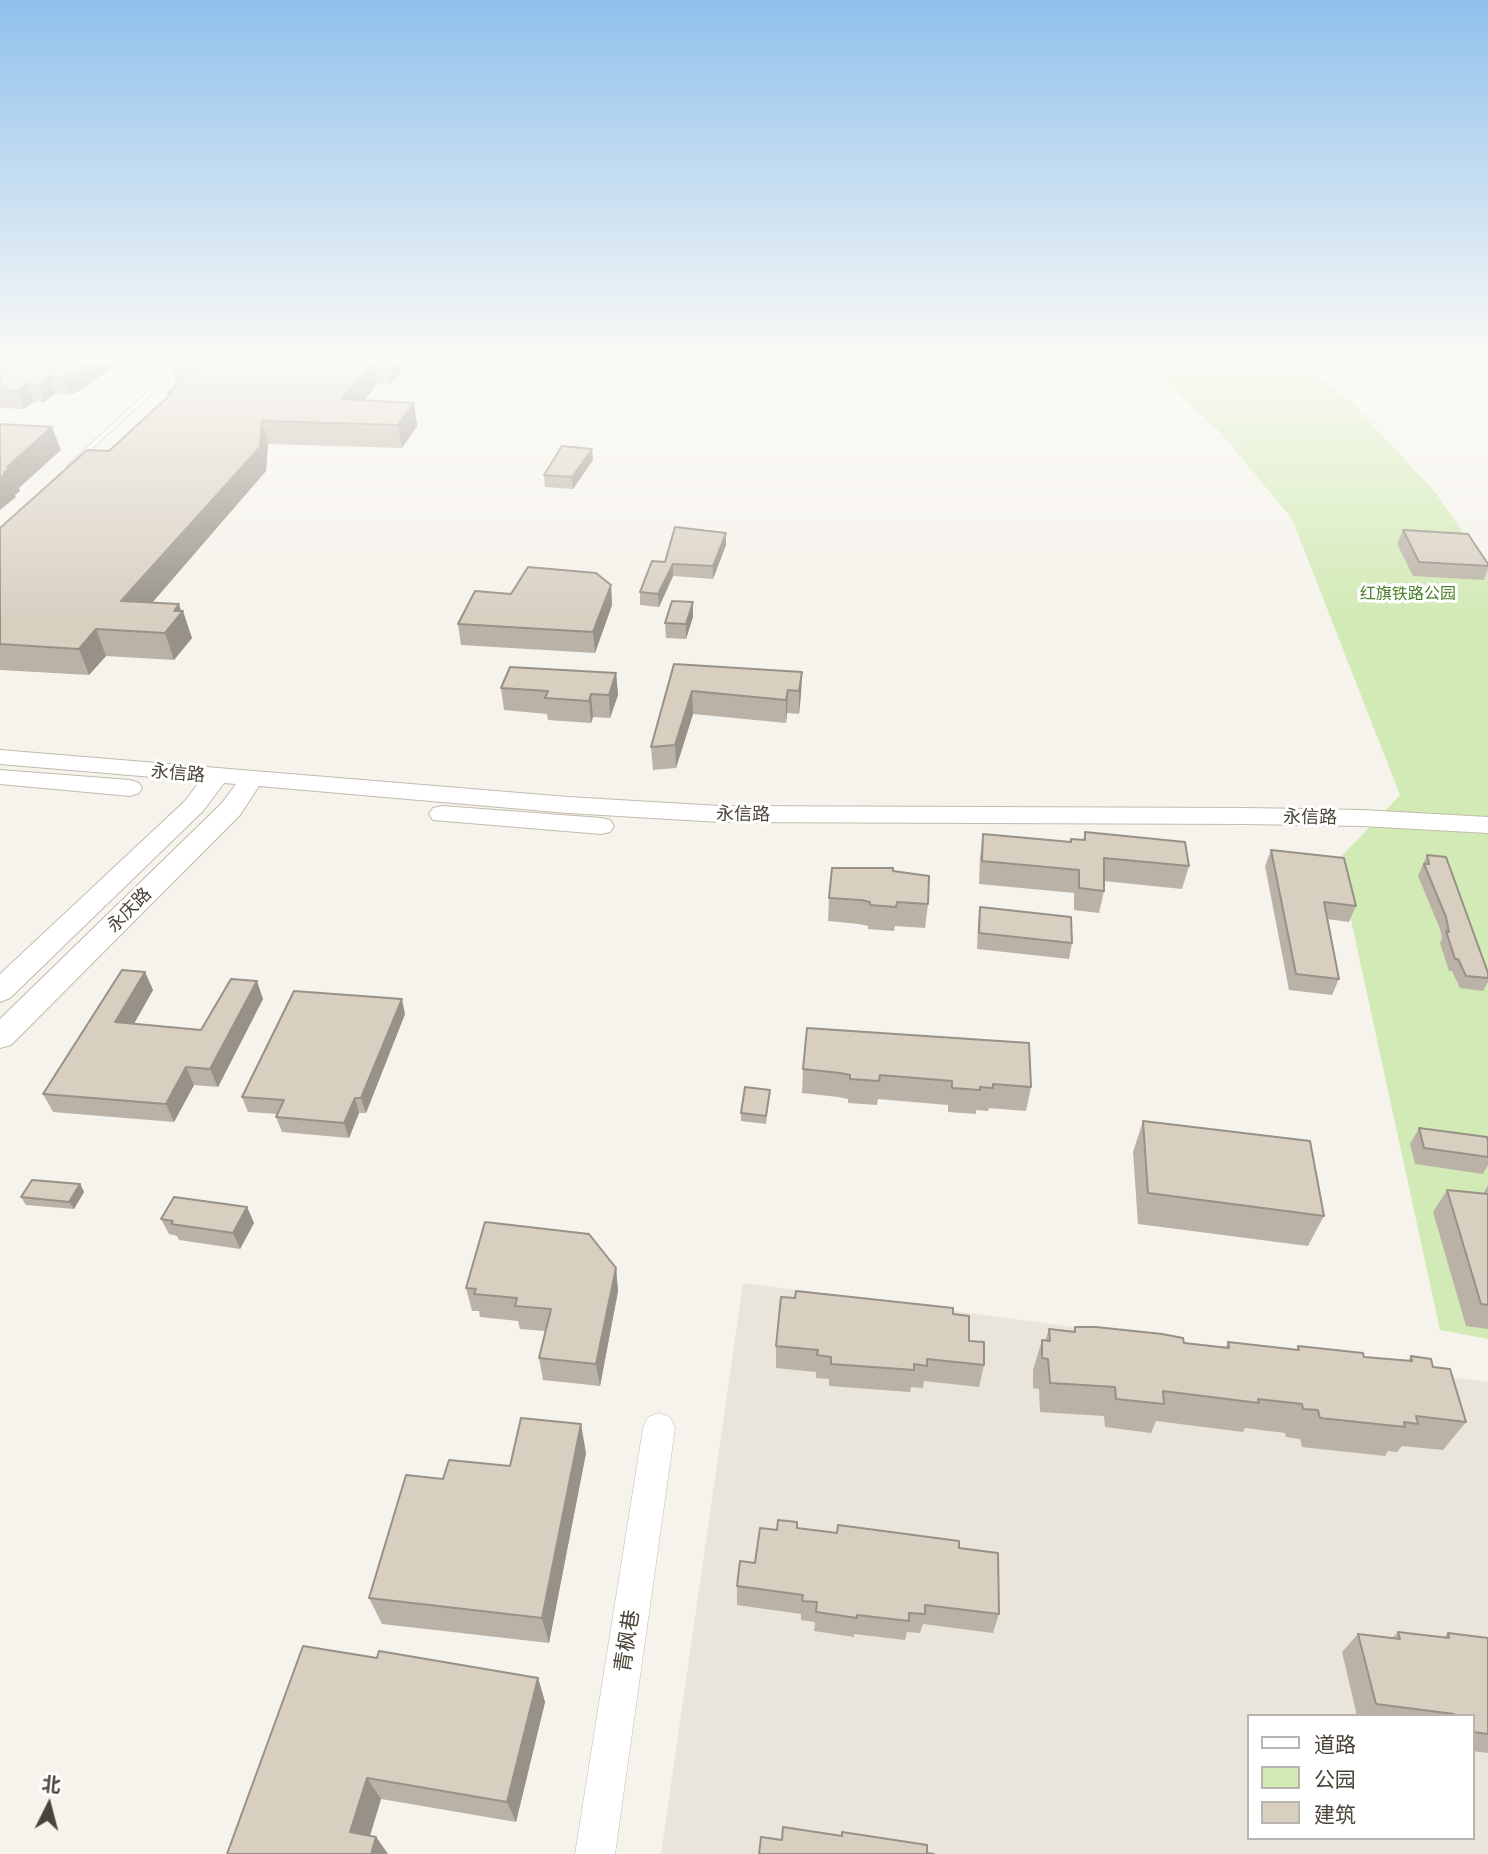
<!DOCTYPE html>
<meta charset="utf-8">
<style>
body{margin:0}
#map{position:relative;width:1488px;height:1854px;overflow:hidden;background:#f6f3ec;font-family:Commissioner,"Noto Sans SC",sans-serif}
canvas{display:block}
.legend{position:absolute;left:1247px;top:1714px;width:228px;height:126px;box-sizing:border-box;background:#fff;border:2px solid #b7b4b0;margin:0;padding:9px 12px;list-style:none;font-size:21px;color:#4b4439}
.legend li{display:flex;align-items:center;gap:14px;height:35px}
.legend b{width:35px;border:2px solid #b7b4b0}
.north{position:absolute;left:14px;top:1770px;width:70px;height:70px;-webkit-text-stroke:5px #fff;paint-order:stroke;rotate:6deg;font-size:19px;font-weight:700;line-height:28px;text-align:center;color:#4b4439}
.north::after{content:'';display:block;margin:auto;width:24px;height:32px;background:#4b4439;clip-path:polygon(50% 0,100% 100%,50% 72%,0 100%)}
</style>
<div id="map">
<canvas width="1488" height="1854"></canvas>
<ul class="legend">
<li><b style="height:9px;background:#fff"></b>道路</li>
<li><b style="height:19px;background:#d2eab5"></b>公园</li>
<li><b style="height:19px;background:#d8cfc1"></b>建筑</li>
</ul>
<div class="north">北</div>
</div>
<script>
const ctx = document.querySelector('canvas').getContext('2d');
ctx.lineJoin = 'round';
function fill(path, color) { ctx.fillStyle = color; ctx.fill(path, 'evenodd'); }
const shape = rows => new Path2D(rows.map(r => 'M' + r).join(''));
function stroke(path, color, width, dash) { ctx.strokeStyle = color; ctx.lineWidth = width; ctx.lineCap = dash ? 'butt' : 'round'; ctx.setLineDash(dash || []); ctx.stroke(path); }
function drawText(font, color, halo, rows, align = 'center') {
  ctx.font = font + ' Commissioner,"Noto Sans SC",sans-serif'; ctx.lineWidth = 6; ctx.setLineDash([]); ctx.textBaseline = 'middle'; ctx.strokeStyle = halo; ctx.fillStyle = color; for (const [text, x, y, turn = 0] of rows) {
    ctx.save(); ctx.translate(x, y); ctx.rotate((+turn || 0) * Math.PI / 180); ctx.textAlign = isNaN(turn) ? turn : align; if (halo) ctx.strokeText(text, 0, 0); ctx.fillText(text, 0, 0); ctx.restore();
  }
}
const residential = shape([
 [743,1283,1488,1382,1488,1854,661,1854],
 [1248,1716,1472,1716,1472,1838,1248,1838]
]);
const green = shape([
 [1142,360,1301,360,1353,404,1435,492,1488,569,1488,1339,1440,1330,1338,860,1400,795,1292,519,1220,432]
]);
const service = shape([
 [182,360,188,360,71,468,67,468,67,466,182,360]
]);
const minor = shape([
 [659,1413,670,1417,675,1428,615,1854,575,1854,643,1428,648,1417,659,1413]
]);
const tertiary = shape([
 [0,750,568,797,720,806,1246,808,1362,810,1488,817,1488,833,1362,826,1246,824,720,822,568,813,259,786,240,815,11,1045,0,1048,0,1019,222,803,236,784,224,783,203,811,10,998,0,1002,0,974,185,801,200,781,0,764,0,750],
 [0,770,130,780,139,783,142,788,139,793,130,796,0,784,0,770],
 [442,806,601,818,610,820,614,826,610,832,601,834,433,820,429,814,433,808,442,806]
]);
const wall = shape([
 [4,360,123,360,79,391,68,395,56,393,44,402,34,402,24,409,0,408,0,361],
 [174,360,431,360,425,368,404,367,390,385,378,384,364,400,414,403,417,426,402,448,268,444,266,471,152,603,181,611,192,638,174,660,106,656,89,675,0,670,0,528,109,451,169,396,168,393,176,385,170,364],
 [593,460,573,489,545,487,544,475],
 [1403,530,1488,564,1488,569,1484,580,1413,576,1397,544],
 [726,533,726,545,713,579,673,576,659,607,640,605,640,592,665,562],
 [611,585,612,605,595,653,461,645,458,624,511,594],
 [693,602,693,617,686,639,666,638,665,623],
 [674,664,802,672,801,694,799,714,787,713,786,723,693,714,676,768,653,770,651,747],
 [616,673,618,695,610,718,593,717,591,723,548,720,547,714,504,710,501,688],
 [1085,832,1189,866,1182,889,1104,881,1104,891,1099,913,1074,910,1074,893,979,884,980,857,983,834,1071,842,1071,839,1083,840],
 [1271,850,1356,906,1349,922,1327,919,1339,979,1332,995,1289,990,1265,866],
 [1427,855,1488,973,1488,982,1483,991,1460,988,1452,971,1449,971,1440,943,1442,938,1440,929,1418,876],
 [893,871,928,904,925,928,895,926,894,931,868,929,868,926,859,924,828,921,829,898],
 [980,907,1072,943,1069,959,977,949,978,923],
 [145,972,153,990,134,1024,201,1030,263,999,218,1087,194,1085,174,1122,53,1112,43,1094],
 [405,1014,366,1113,359,1113,349,1138,282,1132,276,1117,277,1114,248,1112,242,1097],
 [803,1069,1031,1087,1026,1111,989,1108,988,1111,976,1110,976,1114,948,1112,948,1105,878,1099,877,1105,848,1103,848,1099,838,1097,802,1093],
 [770,1090,766,1124,741,1121,741,1113],
 [1143,1121,1324,1216,1308,1246,1138,1224,1133,1152],
 [1419,1128,1488,1142,1488,1165,1483,1174,1415,1164,1410,1144],
 [80,1184,84,1192,74,1209,26,1205,21,1197],
 [1488,1185,1488,1329,1466,1326,1433,1212,1447,1190,1483,1194],
 [247,1207,254,1223,240,1249,179,1240,177,1236,169,1234,161,1219],
 [616,1268,618,1291,600,1386,543,1380,539,1358,545,1331,520,1329,518,1321,480,1317,479,1311,472,1311,466,1288],
 [953,1314,984,1365,979,1387,924,1381,923,1388,911,1387,910,1392,829,1386,829,1379,816,1378,816,1372,776,1368,776,1346],
 [1075,1327,1184,1343,1226,1347,1228,1342,1296,1350,1298,1346,1364,1357,1408,1361,1411,1356,1433,1367,1466,1422,1443,1450,1402,1446,1397,1452,1388,1451,1385,1456,1302,1447,1300,1439,1286,1437,1285,1433,1245,1428,1243,1432,1156,1421,1151,1433,1105,1427,1104,1416,1040,1412,1039,1389,1033,1388,1033,1370,1042,1340,1045,1341,1049,1329,1073,1331],
 [586,1453,549,1643,382,1624,369,1598,443,1479],
 [797,1528,959,1548,999,1614,993,1633,923,1624,920,1633,907,1632,905,1640,854,1634,854,1637,814,1631,815,1622,801,1620,801,1614,737,1605,737,1586,755,1563,777,1530],
 [1398,1632,1443,1638,1448,1633,1488,1638,1488,1753,1472,1751,1472,1716,1357,1716,1342,1652,1358,1634,1392,1638],
 [377,1658,538,1678,545,1702,516,1822,381,1799,370,1836,376,1837,388,1854,227,1854]
]);
const shadedWall = shape([
 [94,360,123,360,79,391,68,395,62,377],
 [388,360,403,360,404,367,390,385,386,363],
 [423,360,431,360,425,368],
 [374,362,378,384,346,422,341,399],
 [50,376,56,393,44,402,38,385],
 [27,384,34,402,24,409,17,391],
 [414,403,417,426,402,448,398,425],
 [262,421,268,444,266,471,131,627,121,601],
 [52,427,61,450,19,488,20,491,15,495,16,497,0,510,0,478,7,467],
 [592,449,593,460,573,489,572,477],
 [726,533,726,545,713,579,713,566],
 [673,564,673,576,659,607,658,594],
 [611,585,612,605,595,653,593,632],
 [693,602,693,617,686,639,686,624],
 [179,604,182,613,183,611,192,638,174,660,165,633,174,611],
 [96,629,106,656,89,675,79,649],
 [802,672,801,694,799,714,799,691],
 [616,673,618,695,610,718,609,695],
 [788,690,787,713,786,723,786,700],
 [692,691,693,714,676,768,675,745],
 [591,694,593,717,591,723,589,701],
 [145,972,153,990,124,1041,115,1022],
 [257,981,263,999,218,1087,210,1069],
 [402,999,405,1014,366,1113,361,1098],
 [186,1067,194,1085,174,1122,166,1104],
 [355,1098,359,1113,349,1138,344,1123],
 [80,1184,84,1192,74,1209,69,1202],
 [247,1207,254,1223,240,1249,233,1233],
 [616,1268,618,1291,600,1386,596,1364],
 [581,1424,586,1453,549,1643,542,1618],
 [538,1678,545,1702,516,1822,507,1802],
 [367,1778,381,1799,365,1852,350,1832],
 [376,1837,388,1854,371,1854]
]);
const building = shape([
 [4,360,94,360,73,374,62,377,50,376,38,385,27,384,17,391,0,390,0,361,4,360],
 [174,360,388,360,386,363,374,362,341,399,414,403,398,425,262,421,260,447,121,601,179,604,174,611,183,611,165,633,96,629,79,649,0,644,0,528,87,450,109,451,172,393,168,393,198,365,170,364,174,360],
 [0,424,52,427,7,467,11,467,4,473,6,473,0,478,0,424],
 [562,446,592,449,572,477,544,475,562,446],
 [675,527,726,533,713,566,673,564,658,594,640,592,652,561,665,562,675,527],
 [1403,530,1468,534,1488,564,1488,566,1419,562,1403,530],
 [528,567,596,573,611,585,593,632,458,624,475,591,511,594,528,567],
 [672,601,693,602,686,624,665,623,672,601],
 [674,664,802,672,799,691,788,690,786,700,692,691,675,745,651,747,674,664],
 [510,667,616,673,609,695,591,694,589,701,545,698,548,691,501,688,510,667],
 [1085,832,1185,842,1189,866,1104,858,1104,891,1079,888,1079,870,982,861,983,834,1071,842,1071,839,1085,840,1085,832],
 [1271,850,1344,858,1356,906,1324,902,1339,979,1296,974,1271,850],
 [1427,855,1446,857,1488,973,1488,978,1466,976,1458,959,1455,959,1446,931,1449,932,1446,917,1424,864,1429,864,1427,855],
 [832,868,893,868,893,871,929,876,928,904,897,902,896,907,870,905,870,902,861,900,829,898,832,868],
 [980,907,1071,917,1072,943,979,933,980,907],
 [122,970,145,972,115,1022,201,1030,231,979,257,981,210,1069,186,1067,166,1104,43,1094,122,970],
 [294,991,402,999,361,1098,355,1098,344,1123,276,1117,284,1100,242,1097,294,991],
 [807,1028,1029,1043,1031,1087,993,1084,993,1088,980,1087,980,1090,952,1088,952,1081,880,1075,879,1081,850,1079,850,1075,840,1073,803,1069,807,1028],
 [745,1087,770,1090,766,1116,741,1113,745,1087],
 [1143,1121,1310,1141,1324,1216,1148,1193,1143,1121],
 [1419,1128,1487,1137,1488,1142,1488,1157,1424,1148,1419,1128],
 [32,1180,80,1184,69,1202,21,1197,32,1180],
 [1447,1190,1488,1194,1488,1305,1481,1304,1447,1190],
 [174,1197,247,1207,233,1233,171,1224,173,1221,161,1219,174,1197],
 [485,1222,589,1234,616,1268,596,1364,539,1358,551,1309,515,1306,517,1298,474,1294,476,1289,466,1288,485,1222],
 [796,1291,953,1308,953,1314,969,1316,969,1341,984,1342,984,1365,927,1359,927,1366,914,1364,914,1370,831,1364,831,1357,817,1355,818,1350,776,1346,781,1297,795,1298,796,1291],
 [1075,1327,1096,1327,1162,1334,1183,1338,1184,1343,1229,1348,1228,1342,1299,1350,1298,1346,1363,1353,1364,1357,1412,1361,1411,1356,1431,1359,1433,1367,1450,1369,1466,1422,1416,1416,1418,1424,1404,1422,1405,1427,1320,1418,1318,1410,1303,1409,1302,1404,1258,1399,1259,1403,1163,1391,1164,1404,1116,1399,1115,1387,1050,1383,1048,1359,1042,1358,1042,1340,1050,1341,1049,1329,1075,1332,1075,1327],
 [521,1418,581,1424,542,1618,369,1598,406,1475,443,1479,449,1460,510,1466,521,1418],
 [778,1520,797,1522,797,1528,837,1533,838,1525,959,1541,959,1548,998,1553,999,1614,925,1605,925,1614,909,1613,909,1621,857,1615,857,1618,816,1612,817,1602,802,1601,803,1595,737,1586,740,1561,755,1563,760,1528,777,1530,778,1520],
 [1398,1632,1449,1638,1448,1633,1488,1638,1488,1734,1474,1732,1472,1724,1472,1716,1454,1716,1454,1714,1376,1704,1358,1634,1400,1639,1398,1632],
 [303,1646,377,1658,379,1651,538,1678,507,1802,367,1778,350,1832,376,1837,371,1854,227,1854,303,1646],
 [783,1827,842,1836,842,1832,927,1845,927,1853,934,1854,759,1854,761,1837,782,1840,783,1827]
]);
const farParknames = [
 ["红旗铁路公园",1408,594]
];
const streetNames = [
 ["永信路",178,773,5],
 ["永信路",743,814,1],
 ["永信路",1310,817,1],
 ["永庆路",129,910,-45]
];
const nearStreetnames = [
 ["青枫巷",627,1641,-81]
];
fill(residential, '#eae5da');
fill(green, '#d2eab5');
stroke(service, '#c2bbae', 2);
stroke(minor, '#c2bbae', 1);
stroke(tertiary, '#c2bbae', 2);
fill(service, '#fff');
fill(minor, '#fff');
fill(tertiary, '#fff');
fill(wall, '#bab2a6');
fill(shadedWall, '#979187');
fill(building, '#d8cfc1');
stroke(building, '#979187', 2);
const sky = ctx.createLinearGradient(0, 0, 0, 619);
sky.addColorStop(0, '#8fc1ec');
sky.addColorStop(0.58, '#fbfaf6');
sky.addColorStop(1, '#fbfaf600');
ctx.fillStyle = sky;
ctx.fillRect(0, 0, 1488, 619);
drawText('16px', '#4a7f2a', '#fff', farParknames);
drawText('18px', '#4b4439', '#fff', streetNames);
drawText('21px', '#4b4439', '#fff', nearStreetnames);
</script>
